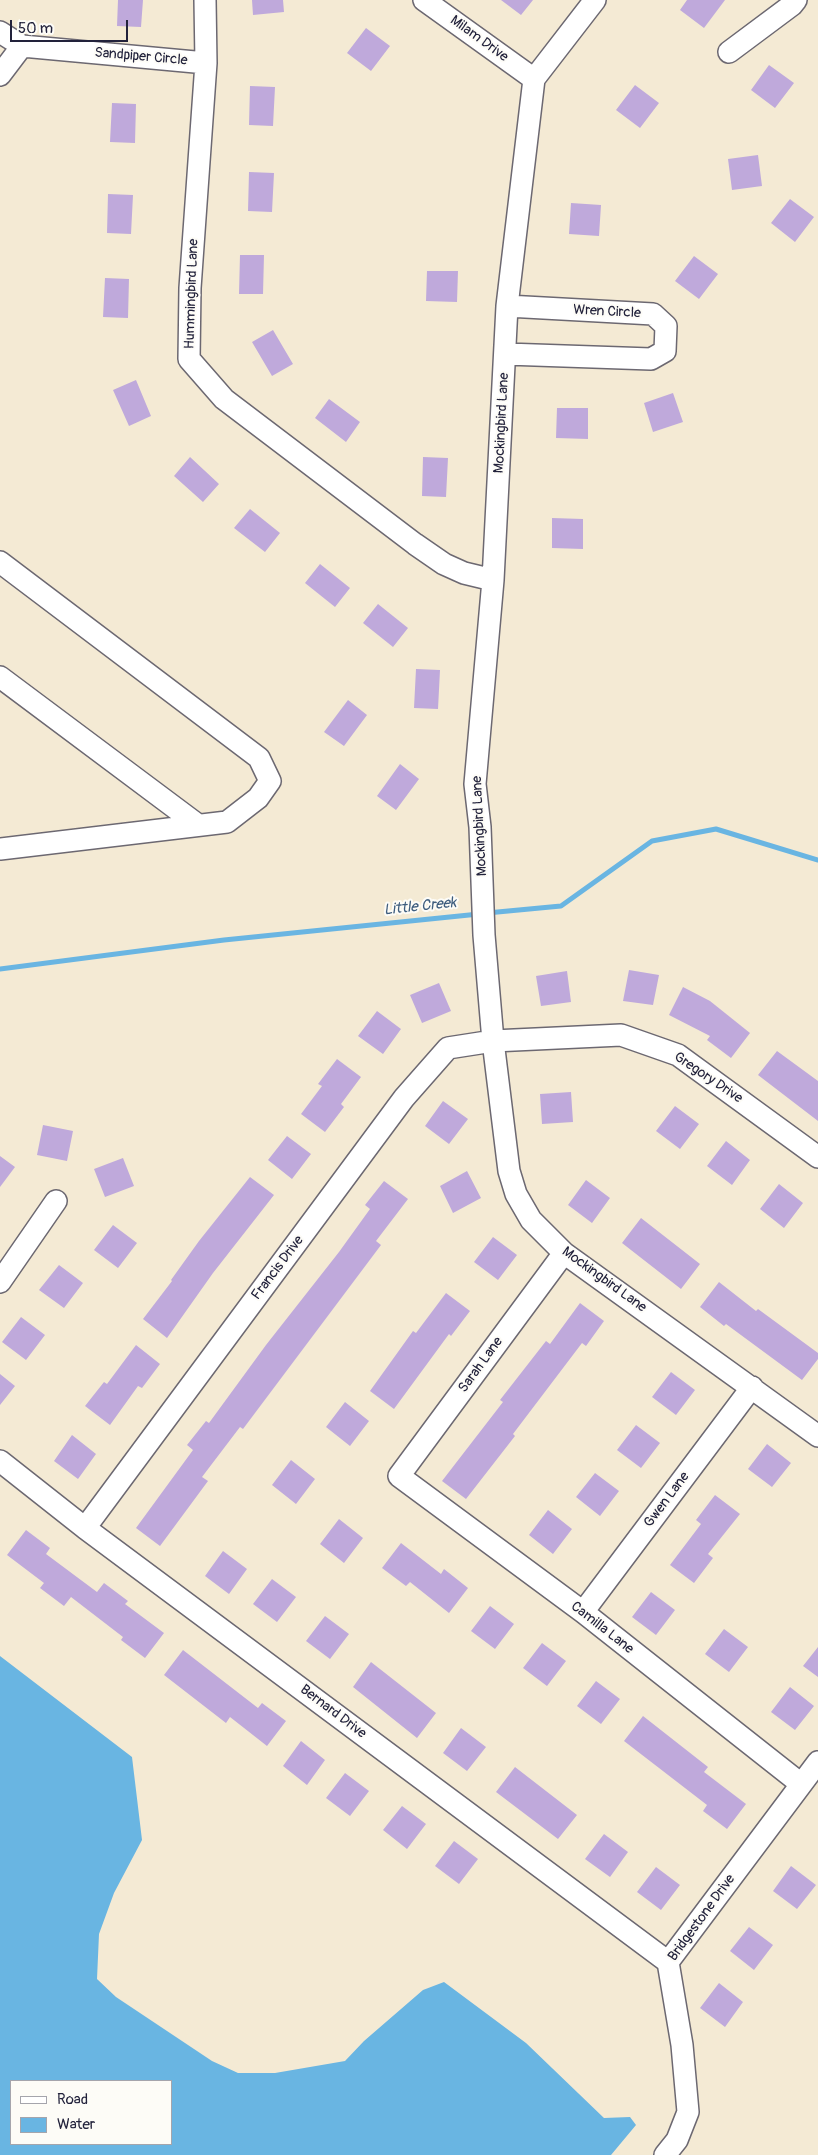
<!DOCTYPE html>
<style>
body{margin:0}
#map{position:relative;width:818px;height:2155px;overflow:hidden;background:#f4ead4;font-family:Pangolin,sans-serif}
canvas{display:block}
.legend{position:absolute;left:10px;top:2080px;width:162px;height:65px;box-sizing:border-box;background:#fdfcf7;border:1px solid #a5a5ac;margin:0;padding:6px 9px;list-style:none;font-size:15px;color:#22223b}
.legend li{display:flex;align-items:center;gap:10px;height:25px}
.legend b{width:25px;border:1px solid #a5a5ac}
.scale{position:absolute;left:10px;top:20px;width:118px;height:22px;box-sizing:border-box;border:2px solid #22223b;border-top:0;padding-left:6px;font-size:15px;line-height:18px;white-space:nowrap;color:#22223b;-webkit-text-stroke:4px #fdfcf7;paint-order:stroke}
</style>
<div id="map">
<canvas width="818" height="2155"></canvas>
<ul class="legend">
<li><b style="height:6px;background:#fff"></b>Road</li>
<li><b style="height:14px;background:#69b5e2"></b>Water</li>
</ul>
<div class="scale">50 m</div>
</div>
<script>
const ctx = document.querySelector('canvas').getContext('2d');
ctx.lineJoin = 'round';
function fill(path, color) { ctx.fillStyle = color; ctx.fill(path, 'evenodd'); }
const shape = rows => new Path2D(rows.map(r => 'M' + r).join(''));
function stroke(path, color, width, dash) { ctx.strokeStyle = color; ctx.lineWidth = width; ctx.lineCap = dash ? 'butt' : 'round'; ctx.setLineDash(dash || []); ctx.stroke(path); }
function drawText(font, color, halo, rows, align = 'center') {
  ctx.font = font + ' Pangolin,sans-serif'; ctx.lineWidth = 4; ctx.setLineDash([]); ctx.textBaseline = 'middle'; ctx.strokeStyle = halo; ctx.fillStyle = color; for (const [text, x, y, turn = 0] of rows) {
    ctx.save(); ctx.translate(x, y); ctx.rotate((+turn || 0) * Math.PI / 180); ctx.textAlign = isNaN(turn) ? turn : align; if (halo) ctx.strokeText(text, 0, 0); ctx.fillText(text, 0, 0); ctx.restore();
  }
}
const water = shape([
 [0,1656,132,1757,142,1840,114,1893,99,1934,97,1979,116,1997,212,2061,238,2073,275,2073,345,2061,364,2041,423,1990,444,1982,526,2043,604,2118,630,2117,636,2125,611,2155,0,2155],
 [11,2081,171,2081,171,2144,11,2144]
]);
const stream = shape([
 [487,913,561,906,652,841,716,829,818,860],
 [0,969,224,940,479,914]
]);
const building = shape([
 [118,0,143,0,141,27,117,26],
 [252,0,283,0,284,12,253,15],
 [501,0,533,0,521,15],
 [687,0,725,0,704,28,680,10],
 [366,28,390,46,371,71,347,53],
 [769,65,794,83,775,108,751,90],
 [635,85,659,103,640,128,616,110],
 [250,86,275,87,273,126,249,125],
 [112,103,136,104,135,143,110,142],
 [758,155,762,186,732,190,728,159],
 [249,172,274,173,272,212,248,211],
 [108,194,133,195,131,234,107,233],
 [790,199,814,217,795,242,771,223],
 [571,203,601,205,599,236,569,234],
 [240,255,264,255,263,294,239,294],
 [694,256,718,274,699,299,675,281],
 [427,271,458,271,457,302,426,301],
 [105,278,129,279,128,318,103,317],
 [273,330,293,364,272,376,252,342],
 [136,380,151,416,129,426,113,390],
 [673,393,683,422,653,432,644,403],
 [329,399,360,422,346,442,315,418],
 [557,408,588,408,588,439,556,438],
 [190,457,219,484,203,502,174,476],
 [423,457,448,458,446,497,422,496],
 [250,509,280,533,265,552,234,528],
 [552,518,583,519,583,549,552,548],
 [320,564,350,588,335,607,305,583],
 [378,604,408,628,393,647,363,623],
 [416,669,440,670,438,709,414,708],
 [348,700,367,715,344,746,324,732],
 [400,764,419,779,396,810,377,796],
 [629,970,659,975,653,1005,623,1001],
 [567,971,571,1002,541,1006,536,976],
 [439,983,451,1011,422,1023,410,995],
 [683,987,710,1001,750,1033,731,1058,707,1040,710,1036,669,1015],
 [377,1011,401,1029,383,1054,358,1036],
 [777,1051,818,1081,818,1121,758,1075],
 [337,1059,361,1077,341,1104,344,1107,325,1132,301,1114,322,1086,318,1084],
 [571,1092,573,1122,542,1124,540,1094],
 [443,1101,468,1119,449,1144,425,1126],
 [675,1106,699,1124,680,1149,656,1131],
 [43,1125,73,1131,67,1161,37,1155],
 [287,1136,311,1154,292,1179,268,1160],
 [726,1141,750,1160,732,1185,707,1166],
 [0,1156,15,1167,0,1187],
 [123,1158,134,1186,105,1197,94,1169],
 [467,1171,481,1198,453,1213,440,1186],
 [250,1177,274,1195,213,1273,167,1338,143,1319,172,1281,171,1280,199,1241],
 [586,1180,610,1198,592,1223,568,1205],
 [384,1181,408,1199,376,1241,381,1245,243,1429,240,1427,202,1477,208,1481,160,1546,136,1528,193,1450,187,1445,206,1421,209,1423,266,1345,339,1252,370,1209,365,1205],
 [779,1184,803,1203,784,1228,760,1209],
 [641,1218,700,1264,681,1289,622,1243],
 [113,1225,137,1243,118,1268,94,1250],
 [493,1237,517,1255,498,1280,474,1262],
 [59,1265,83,1283,64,1308,39,1290],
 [719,1282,756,1311,758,1309,818,1353,818,1359,802,1380,726,1324,724,1326,700,1307],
 [446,1293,470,1311,451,1336,449,1334,394,1409,370,1391,413,1331,416,1333],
 [580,1303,604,1321,586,1346,582,1343,513,1434,515,1436,466,1499,442,1481,503,1402,500,1400,546,1341,550,1344],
 [21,1317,45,1335,26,1360,2,1342],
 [136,1345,160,1364,142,1388,138,1386,110,1425,85,1406,104,1382,107,1384],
 [671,1372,695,1390,676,1415,652,1397],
 [0,1374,15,1386,0,1405],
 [345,1402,369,1421,350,1446,326,1427],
 [636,1425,660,1443,641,1468,617,1450],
 [72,1435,96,1454,78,1479,54,1461],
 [767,1444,791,1463,772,1487,748,1469],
 [291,1460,315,1479,296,1504,272,1485],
 [595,1473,619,1491,600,1516,576,1497],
 [715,1495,740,1514,708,1554,713,1558,694,1583,670,1565,701,1524,696,1520],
 [548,1510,572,1529,553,1554,529,1535],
 [339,1519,363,1538,344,1563,320,1544],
 [26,1530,50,1548,46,1554,97,1592,104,1583,128,1601,125,1604,164,1633,145,1658,121,1640,123,1637,71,1597,64,1606,40,1588,44,1583,7,1555],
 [401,1543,441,1574,444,1569,468,1588,449,1613,410,1582,406,1586,382,1568],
 [223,1551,247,1569,229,1594,205,1576],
 [272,1579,296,1597,277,1622,253,1604],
 [651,1592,675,1610,656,1635,632,1617],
 [490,1606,514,1624,495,1649,471,1631],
 [325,1616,349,1634,330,1659,306,1641],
 [724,1629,748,1647,729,1672,705,1654],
 [542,1643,566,1661,547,1686,523,1668],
 [818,1647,818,1677,803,1666],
 [183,1650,258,1708,262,1703,286,1721,267,1746,230,1717,226,1723,164,1675],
 [371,1662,436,1713,417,1738,353,1687],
 [596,1681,620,1699,601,1724,577,1706],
 [790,1687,814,1706,795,1730,771,1712],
 [643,1716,708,1767,704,1772,746,1804,727,1829,703,1811,707,1805,624,1741],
 [461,1728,486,1747,467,1771,443,1753],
 [301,1741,325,1760,307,1785,283,1766],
 [515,1767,577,1815,558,1839,496,1792],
 [345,1773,369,1791,350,1816,326,1798],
 [402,1806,426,1824,407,1849,383,1830],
 [604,1834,628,1852,610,1877,585,1859],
 [454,1841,478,1859,459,1884,435,1866],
 [791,1866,816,1885,797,1909,773,1891],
 [656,1867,680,1885,661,1910,637,1892],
 [749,1927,773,1945,754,1970,730,1951],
 [719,1983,743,2002,725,2027,700,2008]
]);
const minor = shape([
 [205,0,206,63,190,288,189,359,224,399,415,544,444,564,464,573,493,580],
 [424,0,534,79],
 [595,0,534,79,507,306,493,580,475,784,480,827,484,935,493,1041,509,1171,516,1194,531,1220,564,1253,818,1436],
 [0,32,22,46],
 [729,52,792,5,796,0],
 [0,75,22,46,206,63],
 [506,354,651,359,665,351,666,326,653,314,507,306],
 [0,562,259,758,270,781,258,798,227,822,0,849],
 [0,677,198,825],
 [564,1253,399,1476,583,1612,801,1784],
 [0,1282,56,1201],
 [0,1461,85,1528,668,1962],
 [85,1528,404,1098,448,1048,493,1041,621,1035,678,1055,818,1157],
 [583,1612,752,1387],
 [665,2155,677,2140,688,2112,682,2045,668,1962,818,1762]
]);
const streetNames = [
 ["Milam Drive",479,39,36],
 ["Sandpiper Circle",141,57,5],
 ["Hummingbird Lane",192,294,-88],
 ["Wren Circle",607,312,3],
 ["Mockingbird Lane",502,423,-87],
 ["Mockingbird Lane",480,826,-93],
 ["Gregory Drive",708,1078,34],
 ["Francis Drive",278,1268,-53],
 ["Mockingbird Lane",604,1280,36],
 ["Sarah Lane",481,1365,-54],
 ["Gwen Lane",667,1500,-53],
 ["Camilla Lane",602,1628,38],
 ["Bernard Drive",333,1712,37],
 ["Bridgestone Drive",702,1918,-54]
];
const waterNames = [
 ["Little Creek",420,907,-6]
];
fill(water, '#69b5e2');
stroke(stream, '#69b5e2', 5);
fill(building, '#bfa9db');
stroke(minor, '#6c6871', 24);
stroke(minor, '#fff', 21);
drawText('14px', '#22223b', '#fdfcf7', streetNames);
drawText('italic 15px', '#3e5d7e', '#fdfcf7', waterNames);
</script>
